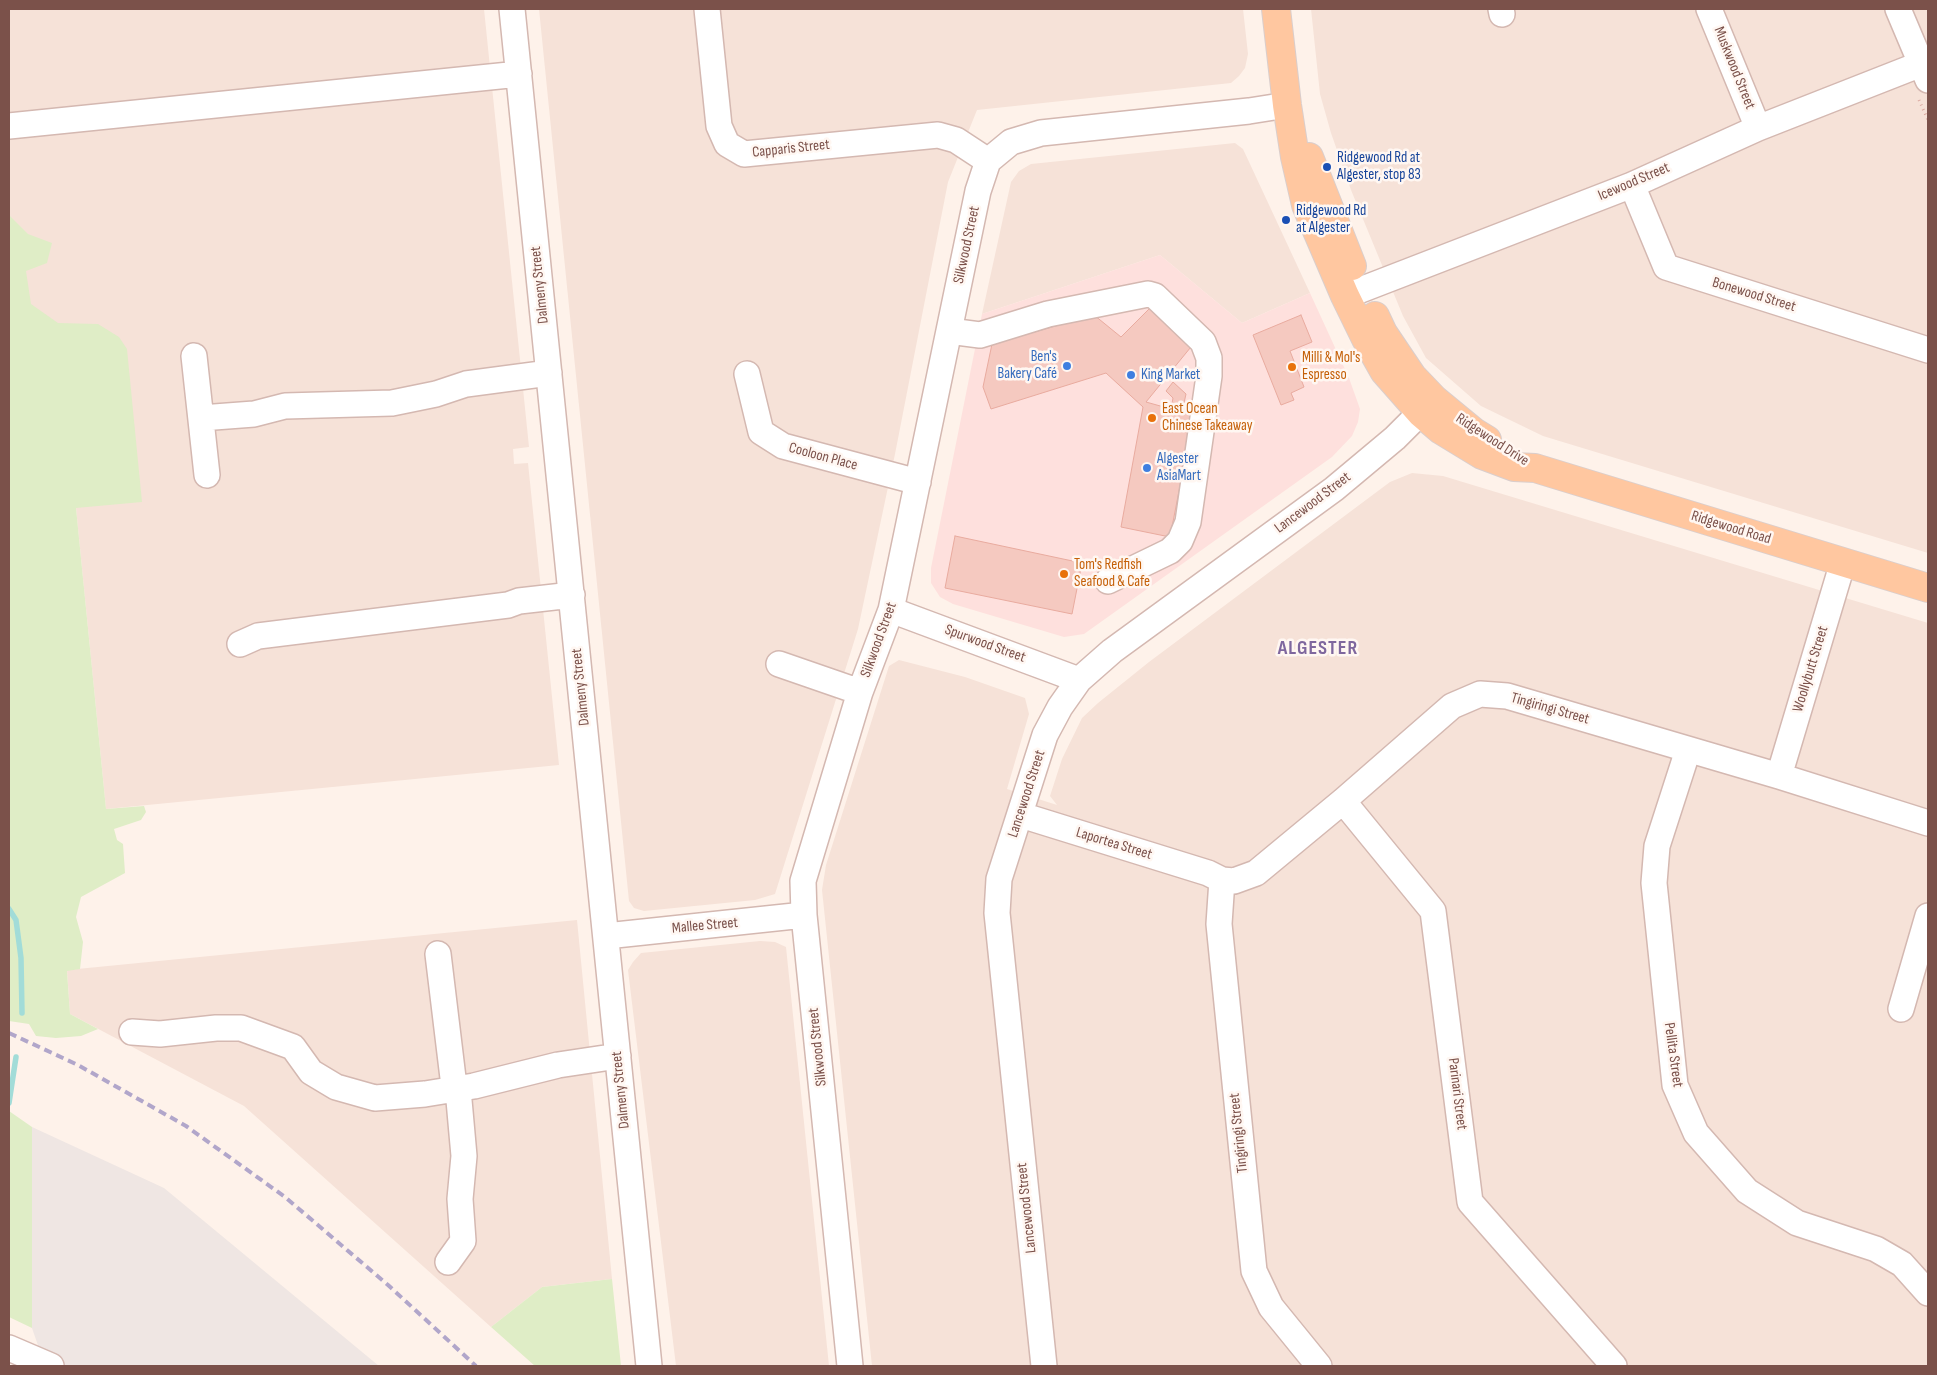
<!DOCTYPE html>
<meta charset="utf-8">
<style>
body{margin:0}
#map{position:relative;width:1937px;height:1375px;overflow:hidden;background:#fef2ea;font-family:"Sofia Sans Condensed",sans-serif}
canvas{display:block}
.frame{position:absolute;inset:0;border:10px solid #7b514a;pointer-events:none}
</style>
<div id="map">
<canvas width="1937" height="1375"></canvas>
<div class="frame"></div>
</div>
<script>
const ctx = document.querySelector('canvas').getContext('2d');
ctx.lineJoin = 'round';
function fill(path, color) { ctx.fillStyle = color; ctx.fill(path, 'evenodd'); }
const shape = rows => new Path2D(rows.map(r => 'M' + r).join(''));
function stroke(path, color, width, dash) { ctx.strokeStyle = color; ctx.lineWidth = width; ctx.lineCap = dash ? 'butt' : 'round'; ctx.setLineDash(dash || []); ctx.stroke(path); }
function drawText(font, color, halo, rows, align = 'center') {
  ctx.font = font + ' "Sofia Sans Condensed",sans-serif'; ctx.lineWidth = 5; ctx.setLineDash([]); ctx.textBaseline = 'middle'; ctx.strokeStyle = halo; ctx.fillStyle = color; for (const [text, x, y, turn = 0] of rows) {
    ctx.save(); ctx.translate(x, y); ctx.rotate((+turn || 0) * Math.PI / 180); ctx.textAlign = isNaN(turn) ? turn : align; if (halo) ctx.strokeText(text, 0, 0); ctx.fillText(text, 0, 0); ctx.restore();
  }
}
const residential = shape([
 [9,9,484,9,529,447,513,449,514,464,528,463,559,765,106,809,76,508,9,384],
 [539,9,1243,9,1248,54,1245,68,1239,76,1231,83,977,110,948,182,895,454,858,629,775,894,755,900,644,911,634,908,629,901],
 [1311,9,1928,9,1928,553,1543,436,1481,406,1426,358,1403,316,1351,190,1331,133,1320,94],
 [1235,143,1243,149,1310,293,1242,323,1160,255,982,314,1011,182,1019,171,1031,164],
 [1412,473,1443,476,1928,623,1928,1366,872,1366,822,890,826,865,889,666,899,660,965,677,1025,698,1029,714,1007,789,1057,805,1050,796,1062,759,1082,718,1098,703,1149,662,1390,482],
 [577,920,612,1279,542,1287,491,1327,244,1106,70,1014,67,970],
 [760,941,775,942,786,947,829,1366,676,1366,628,970,633,962,641,953]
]);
const commercial = shape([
 [1160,255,1242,323,1310,293,1349,378,1360,409,1358,422,1352,436,1332,457,1084,634,1064,637,953,604,940,597,931,583,931,568,982,314]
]);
const industrial = shape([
 [32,1127,164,1188,379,1366,45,1366,32,1328]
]);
const green = shape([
 [9,215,28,234,52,243,47,263,26,271,31,304,58,323,98,324,119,337,127,349,142,502,76,508,106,809,144,806,146,812,141,820,114,829,117,840,123,844,125,873,81,897,76,917,83,942,80,969,67,971,70,1014,98,1029,81,1036,56,1038,36,1036,29,1024,9,1021],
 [9,1111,32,1127,32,1328,9,1317],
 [612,1279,621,1366,535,1366,491,1327,542,1287]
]);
const stream = shape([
 [9,909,16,920,21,958,22,1013],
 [9,1103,16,1057]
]);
const building = shape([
 [1154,304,1195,342,1146,402,1171,409,1173,398,1166,391,1173,382,1186,394,1182,412,1194,415,1170,537,1121,527,1143,407,1106,373,991,409,983,387,992,344,1094,315,1121,337,1154,304],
 [1301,315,1312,342,1290,351,1304,387,1291,393,1294,400,1281,405,1253,335,1301,315],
 [955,536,1082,563,1072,614,945,588,955,536]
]);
const path = shape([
 [1919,100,1928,120]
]);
const minor = shape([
 [512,9,649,1366],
 [707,9,719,126,727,144,744,154,938,135,956,140,988,161],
 [1501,9,1502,14],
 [1709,9,1758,128],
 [1898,9,1928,80],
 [9,126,519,74],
 [1632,185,1666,267,1928,350],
 [1345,296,1632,185,1758,128,1921,64],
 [949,331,980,335,1048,314,1148,294,1155,296,1203,342,1209,358,1209,376,1188,522,1180,541,1170,551,1108,581],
 [194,356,207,475],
 [747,374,761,432,783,446,918,482],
 [201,418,254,414,285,406,392,403,436,394,466,384,549,373],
 [891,610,1079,680],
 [240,644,258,636,508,605,519,601,572,595],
 [779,664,860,692],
 [1688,750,1657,846,1654,883,1675,1085,1696,1133,1747,1191,1797,1223,1876,1249,1902,1264,1928,1293],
 [1779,776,1843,562],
 [1343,801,1433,911,1470,1202,1614,1366],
 [1021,815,1208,873,1222,880,1234,881,1256,873,1343,801,1452,706,1480,694,1507,696,1779,776,1928,823],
 [1222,880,1219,924,1254,1271,1271,1307,1319,1366],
 [606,936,804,915],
 [438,954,453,1078,458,1089,464,1156,460,1199,463,1241,448,1262],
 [1901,1009,1928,916],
 [132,1032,160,1034,216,1028,241,1028,293,1047,311,1072,336,1087,375,1098,425,1094,474,1086,558,1065,618,1056],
 [9,1348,51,1366],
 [850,1366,804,915,803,881,860,692,891,610,978,191,988,161,1011,142,1041,133,1249,111,1287,105],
 [1044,1366,997,913,999,879,1045,735,1060,707,1079,680,1112,651,1334,489,1395,438,1434,399]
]);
const major = shape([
 [1276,9,1287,105,1295,157,1306,205,1345,296,1366,339,1384,371,1421,413,1441,430,1482,455,1514,467,1535,468,1928,588],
 [1309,157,1352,266],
 [1375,316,1383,333,1412,376,1434,399,1474,432,1487,440]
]);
const rail = shape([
 [9,1033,78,1065,186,1126,285,1197,388,1285,476,1366]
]);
const markers = [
 [1327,167,5,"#1a4fb4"],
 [1286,220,5,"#1a4fb4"],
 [1067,366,5,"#3f7fe0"],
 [1292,367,5,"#e8710a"],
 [1131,375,5,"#3f7fe0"],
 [1152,418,5,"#e8710a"],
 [1147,468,5,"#3f7fe0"],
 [1064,574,5,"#e8710a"]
];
const streetNames = [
 ["Muskwood Street",1734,68,68],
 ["Capparis Street",791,149,-6],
 ["Icewood Street",1634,182,-23],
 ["Silkwood Street",967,245,-78],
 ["Dalmeny Street",540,285,-96],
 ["Bonewood Street",1754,295,17],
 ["Ridgewood Drive",1492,440,33],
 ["Cooloon Place",823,457,15],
 ["Lancewood Street",1313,503,-37],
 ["Ridgewood Road",1731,528,17],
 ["Silkwood Street",879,640,-70],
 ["Spurwood Street",985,644,20],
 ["Woollybutt Street",1811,669,-73],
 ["Dalmeny Street",581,687,-96],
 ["Tingiringi Street",1550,709,16],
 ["Lancewood Street",1027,794,-72],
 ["Laportea Street",1114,844,17],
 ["Mallee Street",705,926,-5],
 ["Silkwood Street",818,1047,-96],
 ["Pellita Street",1673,1055,82],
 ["Dalmeny Street",621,1090,-96],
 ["Parinari Street",1457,1094,83],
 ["Tingiringi Street",1239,1133,-96],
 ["Lancewood Street",1027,1208,-96]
];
const transitNames = [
 ["Ridgewood Rd at",1337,158],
 ["Algester, stop 83",1337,175],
 ["Ridgewood Rd",1296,211],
 ["at Algester",1296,228]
];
const shopNames = [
 ["Ben's",1057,357,"right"],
 ["Bakery Café",1057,374,"right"],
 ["King Market",1141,375],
 ["Algester",1157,459],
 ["AsiaMart",1157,476]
];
const foodNames = [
 ["Milli & Mol's",1302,358],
 ["Espresso",1302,375],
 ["East Ocean",1162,409],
 ["Chinese Takeaway",1162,426],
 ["Tom's Redfish",1074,565],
 ["Seafood & Cafe",1074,582]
];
const districtNames = [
 ["ALGESTER",1318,649]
];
fill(residential, '#f6e2d8');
fill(commercial, '#fee0dd');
fill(industrial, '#efe6e3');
fill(green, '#dfedc6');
stroke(stream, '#a2dcd8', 5.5);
fill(building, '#f5c9c0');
stroke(building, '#e9ab9f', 1);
stroke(minor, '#d4b8b1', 28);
stroke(major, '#dacecc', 30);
stroke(path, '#dbaba2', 3, [1, 4]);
stroke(minor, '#fff', 25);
stroke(major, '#ffc7a0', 28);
stroke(rail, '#b1a6ca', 4, [8, 5]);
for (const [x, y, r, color] of markers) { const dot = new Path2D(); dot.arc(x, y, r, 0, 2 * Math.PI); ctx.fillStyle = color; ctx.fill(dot); stroke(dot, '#fff7f2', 2); }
drawText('15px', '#7b514a', '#fff7f2', streetNames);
drawText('15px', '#164399', '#fff7f2', transitNames, 'left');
drawText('15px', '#366cbe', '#fff7f2', shopNames, 'left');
drawText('15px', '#c56008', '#fff7f2', foodNames, 'left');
ctx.letterSpacing = '1px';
drawText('bold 20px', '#7f679e', '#fff7f2', districtNames);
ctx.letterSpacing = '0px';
</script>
